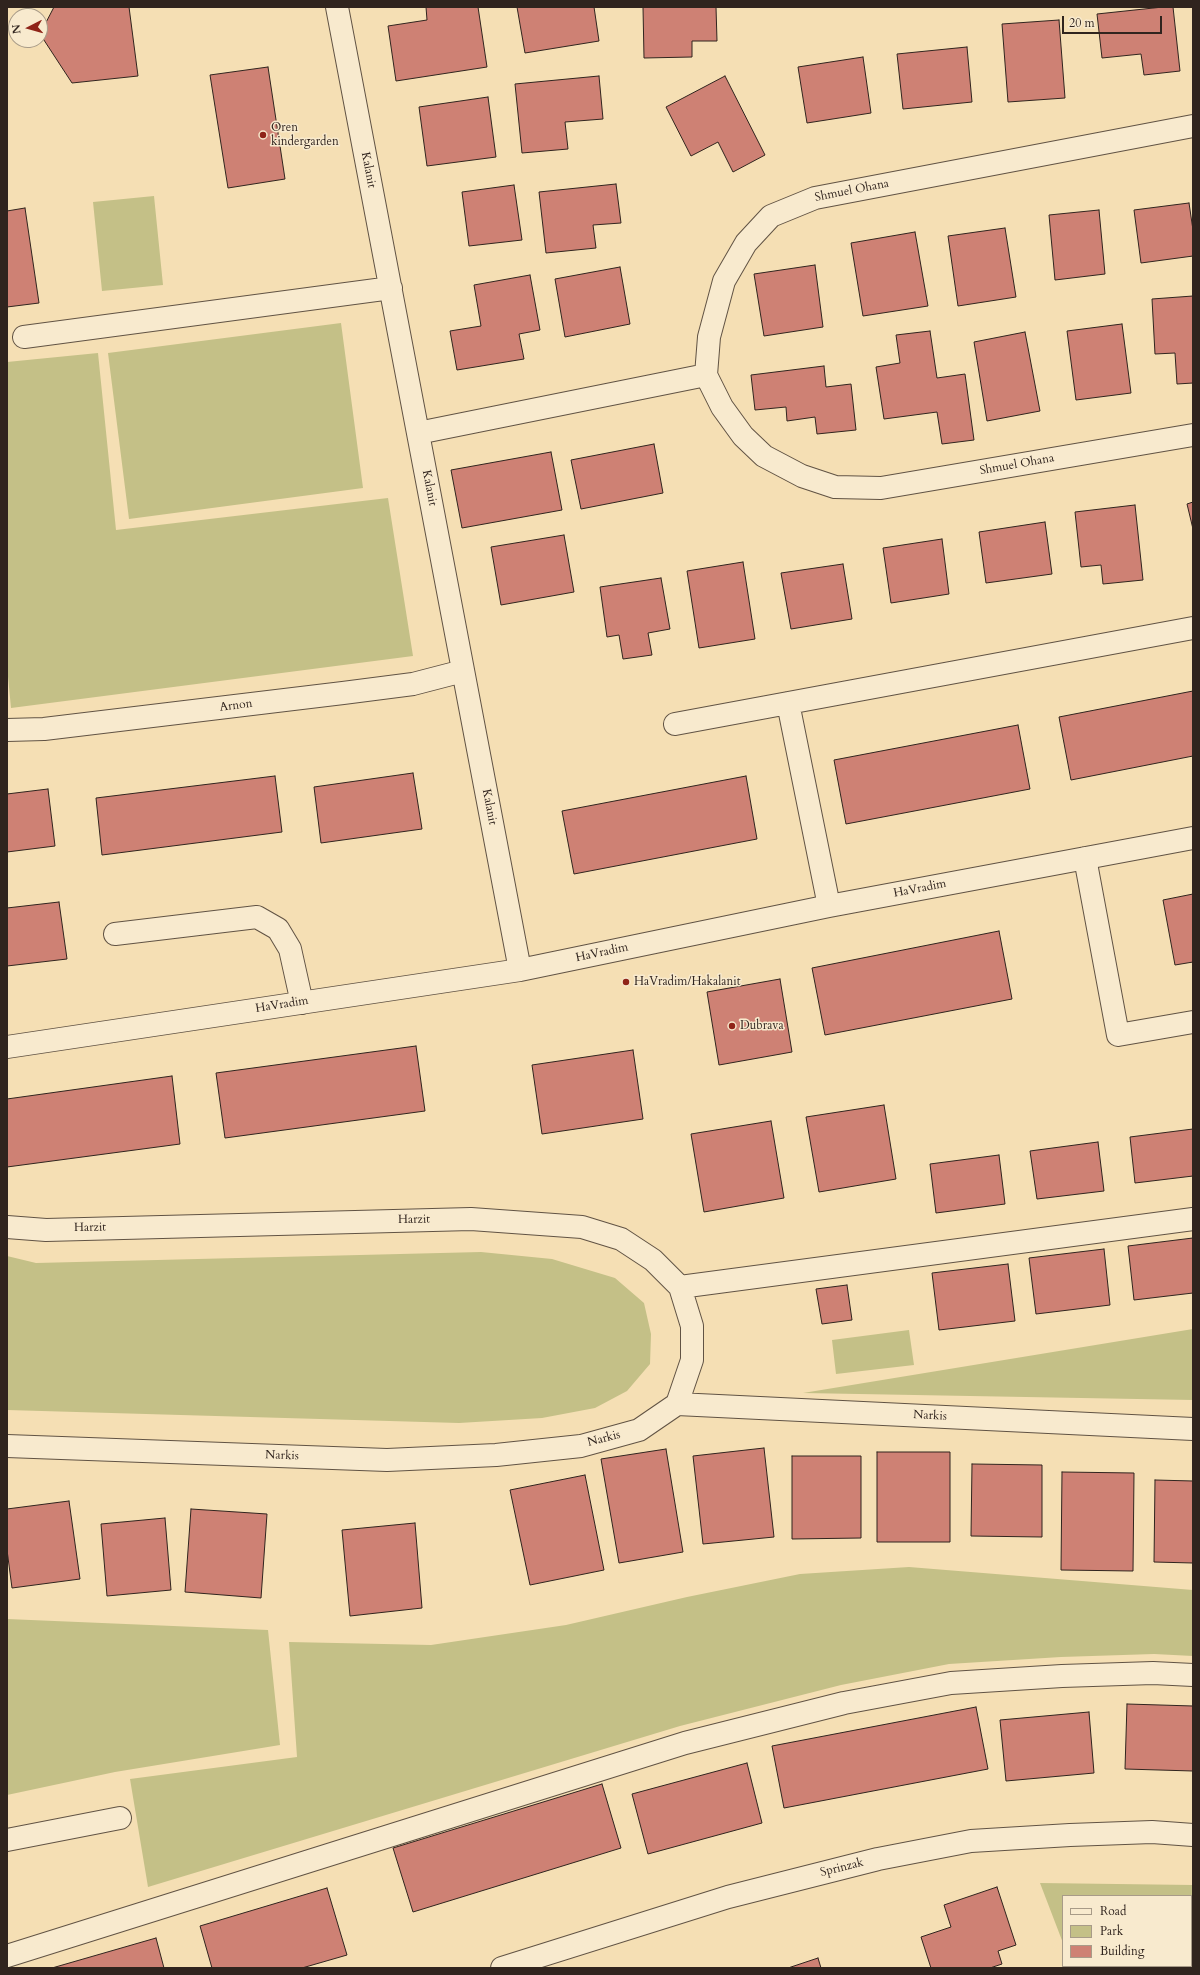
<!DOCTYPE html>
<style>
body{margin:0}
#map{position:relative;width:1200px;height:1975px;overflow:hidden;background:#f5dfb4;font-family:Cardo,serif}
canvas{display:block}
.frame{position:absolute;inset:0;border:8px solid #30241e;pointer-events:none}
.legend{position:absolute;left:1062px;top:1895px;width:130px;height:72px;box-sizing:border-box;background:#f8eace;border:1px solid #a89b88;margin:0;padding:5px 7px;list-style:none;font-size:12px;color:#30241e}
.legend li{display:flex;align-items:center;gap:8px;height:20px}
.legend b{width:20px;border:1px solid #a89b88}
.north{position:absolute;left:8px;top:8px;width:40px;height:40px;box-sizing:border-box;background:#f8eace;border:1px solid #a89b88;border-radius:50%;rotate:264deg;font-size:11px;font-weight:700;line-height:16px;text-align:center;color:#30241e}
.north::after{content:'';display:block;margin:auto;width:14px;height:18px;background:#8f2418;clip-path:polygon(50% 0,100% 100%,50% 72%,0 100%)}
.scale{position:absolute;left:1062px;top:16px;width:100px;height:18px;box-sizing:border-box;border:2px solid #30241e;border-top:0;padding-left:5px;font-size:12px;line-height:14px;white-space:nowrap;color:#30241e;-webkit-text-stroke:3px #f8eace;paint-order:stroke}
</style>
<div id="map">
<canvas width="1200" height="1975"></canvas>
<div class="frame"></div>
<ul class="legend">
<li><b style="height:5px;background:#f8eace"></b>Road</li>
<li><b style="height:11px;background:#c4c087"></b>Park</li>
<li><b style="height:11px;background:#ce8174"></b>Building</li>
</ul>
<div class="north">N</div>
<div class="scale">20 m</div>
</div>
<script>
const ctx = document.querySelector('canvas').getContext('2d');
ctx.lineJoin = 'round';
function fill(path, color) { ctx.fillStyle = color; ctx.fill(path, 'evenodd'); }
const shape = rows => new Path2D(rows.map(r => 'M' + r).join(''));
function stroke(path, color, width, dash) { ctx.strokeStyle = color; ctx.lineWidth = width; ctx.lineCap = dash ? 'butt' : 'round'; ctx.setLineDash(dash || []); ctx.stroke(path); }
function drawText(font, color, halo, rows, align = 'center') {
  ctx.font = font + ' Cardo,serif'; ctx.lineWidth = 3; ctx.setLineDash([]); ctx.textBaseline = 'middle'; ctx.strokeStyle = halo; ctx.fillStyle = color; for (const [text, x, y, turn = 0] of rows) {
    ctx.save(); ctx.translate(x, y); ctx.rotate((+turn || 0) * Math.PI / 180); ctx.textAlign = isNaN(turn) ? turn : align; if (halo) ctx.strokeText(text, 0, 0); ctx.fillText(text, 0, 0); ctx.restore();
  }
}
const green = shape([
 [154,196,163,285,102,291,93,202],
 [341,323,363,488,129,519,108,353],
 [98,353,116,530,388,498,413,656,11,708,7,666,7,362],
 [481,1252,552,1259,615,1278,644,1303,651,1334,650,1364,627,1391,595,1408,542,1418,459,1423,7,1410,7,1256,36,1263],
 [1193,1329,1193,1400,803,1393],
 [909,1330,914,1365,836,1374,832,1340],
 [909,1567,1193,1590,1193,1656,1154,1654,1061,1657,949,1664,841,1685,680,1726,148,1887,130,1779,297,1757,289,1642,431,1645,566,1625,687,1597,800,1574],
 [7,1619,268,1630,280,1745,115,1772,7,1795],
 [1040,1883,1193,1885,1193,1921,1191,1922,1191,1896,1063,1896,1063,1943]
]);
const building = shape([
 [54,7,129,7,138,76,72,83,40,34,54,7],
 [426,7,478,7,487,67,396,81,388,26,427,20,426,7],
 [517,7,594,7,599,41,525,53,517,7],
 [643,7,716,7,717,41,692,41,692,57,644,58,643,7],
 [1163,7,1173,7,1180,71,1144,75,1141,54,1102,58,1097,14,1163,7],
 [1059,20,1065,98,1008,102,1002,24,1059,20],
 [967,47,972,102,903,109,897,54,967,47],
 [863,57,871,113,807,123,798,67,863,57],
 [268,67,285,179,228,188,210,75,268,67],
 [599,76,603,119,565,122,568,149,522,153,515,84,599,76],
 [725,76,765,155,733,172,718,142,691,156,666,107,725,76],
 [488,97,496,157,427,166,419,107,488,97],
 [616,184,621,223,593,225,596,248,546,253,539,192,616,184],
 [514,185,522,240,469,246,462,192,514,185],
 [1189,203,1193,230,1193,256,1141,263,1134,210,1189,203],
 [25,208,39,303,7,307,7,211,25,208],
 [1099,210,1105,274,1055,280,1049,215,1099,210],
 [1005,228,1016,297,958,306,948,236,1005,228],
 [915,232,928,306,863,316,851,243,915,232],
 [815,265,823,327,764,336,754,274,815,265],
 [620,267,630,324,565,337,555,279,620,267],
 [530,275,540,330,519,334,524,359,457,370,450,331,481,326,474,285,530,275],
 [1193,296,1193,383,1177,384,1175,353,1155,354,1152,299,1193,296],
 [1122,324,1131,393,1076,400,1067,331,1122,324],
 [930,331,937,378,965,374,974,440,942,444,937,412,884,419,876,367,900,363,896,335,930,331],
 [1025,332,1040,411,987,421,974,342,1025,332],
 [824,366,826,387,851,384,856,430,817,434,815,417,787,421,786,407,755,410,751,375,824,366],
 [654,444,663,493,581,509,571,460,654,444],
 [551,452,562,510,462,528,451,470,551,452],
 [1193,502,1193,529,1187,504,1193,502],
 [1135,505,1143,580,1103,584,1101,565,1081,567,1075,512,1135,505],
 [1045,522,1052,574,986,583,979,532,1045,522],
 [564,535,574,592,501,605,491,547,564,535],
 [942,539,949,594,891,603,883,548,942,539],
 [743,562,755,639,699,648,687,571,743,562],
 [843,564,852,619,791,629,781,573,843,564],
 [661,578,670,629,648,633,652,655,623,659,619,635,607,637,600,587,661,578],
 [1193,691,1193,756,1071,780,1059,717,1193,691],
 [1018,725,1030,789,846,824,834,760,1018,725],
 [413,773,422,829,321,843,314,787,413,773],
 [275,776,282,832,102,855,96,798,275,776],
 [746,776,757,839,574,874,562,811,746,776],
 [48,789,55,846,7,852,7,794,48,789],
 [1193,894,1193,962,1175,965,1163,900,1193,894],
 [59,902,67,959,7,966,7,908,59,902],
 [999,931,1012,999,825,1035,812,968,999,931],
 [780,979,792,1052,719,1065,707,992,780,979],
 [416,1046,425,1111,225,1138,216,1073,416,1046],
 [633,1050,643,1119,542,1134,532,1065,633,1050],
 [172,1076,180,1144,7,1167,7,1099,172,1076],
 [884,1105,896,1179,819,1192,806,1117,884,1105],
 [771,1121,784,1198,704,1212,691,1134,771,1121],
 [1193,1129,1193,1176,1135,1183,1130,1137,1193,1129],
 [1098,1142,1104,1191,1037,1199,1030,1151,1098,1142],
 [999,1155,1005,1204,936,1213,930,1164,999,1155],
 [1193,1238,1193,1293,1134,1300,1128,1246,1193,1238],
 [1104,1249,1110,1305,1036,1314,1029,1258,1104,1249],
 [1008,1264,1015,1321,939,1330,932,1273,1008,1264],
 [847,1285,852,1320,822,1324,816,1289,847,1285],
 [764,1448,774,1537,703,1544,693,1456,764,1448],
 [666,1449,683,1552,619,1563,601,1459,666,1449],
 [877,1452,950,1452,950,1542,877,1542,877,1452],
 [792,1456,861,1456,861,1538,792,1539,792,1456],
 [972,1464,1042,1465,1042,1537,971,1536,972,1464],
 [1062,1472,1134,1473,1133,1571,1061,1570,1062,1472],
 [585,1475,604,1570,530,1585,510,1490,585,1475],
 [1155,1480,1193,1481,1193,1563,1154,1562,1155,1480],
 [69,1501,80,1579,12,1588,7,1550,7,1509,69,1501],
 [191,1509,267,1514,261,1598,185,1592,191,1509],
 [165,1518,171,1590,107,1596,101,1524,165,1518],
 [415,1523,422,1608,350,1616,342,1530,415,1523],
 [1127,1704,1193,1706,1193,1771,1125,1769,1127,1704],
 [976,1707,988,1769,784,1808,772,1746,976,1707],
 [1089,1712,1094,1773,1006,1781,1000,1720,1089,1712],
 [747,1763,762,1823,648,1854,632,1794,747,1763],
 [602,1784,621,1848,413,1912,393,1848,602,1784],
 [997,1887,1016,1945,998,1951,1002,1964,990,1968,931,1968,921,1937,951,1927,944,1905,997,1887],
 [327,1888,347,1955,302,1968,212,1968,200,1926,327,1888],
 [156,1938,164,1968,52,1968,156,1938],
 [1193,1939,1193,1968,1108,1968,1113,1966,1191,1966,1191,1940,1193,1939],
 [818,1958,821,1968,788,1968,818,1958]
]);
const minor = shape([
 [337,7,520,970],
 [1193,126,815,198,771,216,746,243,724,281,709,337,706,375,722,407,743,436,764,456,802,476,835,487,881,488,1193,435],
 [24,337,391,288],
 [418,433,706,375],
 [788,703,829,906],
 [675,724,1193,628],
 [7,730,44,729,343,693,413,684,463,671],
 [1085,858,1118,1035,1193,1022],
 [115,934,257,917,278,929,290,949,302,1003],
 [7,1047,520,970,829,906,1193,838],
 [7,1227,46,1230,471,1219,582,1227,621,1239,653,1260,680,1287,692,1326,692,1360,677,1404],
 [680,1287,1193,1219],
 [7,1446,387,1460,496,1455,581,1446,639,1430,677,1404,1193,1429],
 [7,1840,120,1818],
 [7,1956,685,1743,844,1703,951,1683,1062,1676,1153,1673,1193,1675],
 [502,1968,728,1897,878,1859,971,1841,1070,1835,1152,1832,1193,1835]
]);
const markers = [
 [263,135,4,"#8f2418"],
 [626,982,4,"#8f2418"],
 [732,1026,4,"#8f2418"]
];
const poiNames = [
 ["Oren",271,128],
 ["kindergarden",271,142],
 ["HaVradim/Hakalanit",634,982],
 ["Dubrava",740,1026]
];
const streetNames = [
 ["Kalanit",368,170,79],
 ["Shmuel Ohana",852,191,-11],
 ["Shmuel Ohana",1017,465,-10],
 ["Kalanit",429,488,79],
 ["Arnon",236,706,-7],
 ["Kalanit",489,807,79],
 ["HaVradim",920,889,-11],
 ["HaVradim",602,953,-12],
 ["HaVradim",282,1005,-9],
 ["Harzit",414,1220,-1],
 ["Harzit",90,1228,-1],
 ["Narkis",930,1416,3],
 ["Narkis",604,1439,-15],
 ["Narkis",282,1456,2],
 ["Sprinzak",842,1868,-14]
];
fill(green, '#c4c087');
fill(building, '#ce8174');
stroke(building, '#30241e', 1);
stroke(minor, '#615344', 24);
stroke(minor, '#f8eace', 22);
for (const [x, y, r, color] of markers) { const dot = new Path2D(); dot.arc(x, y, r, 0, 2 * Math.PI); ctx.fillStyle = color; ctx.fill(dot); stroke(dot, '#f8eace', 1.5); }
drawText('12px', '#30241e', '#f8eace', poiNames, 'left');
drawText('12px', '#30241e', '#f8eace', streetNames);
</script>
